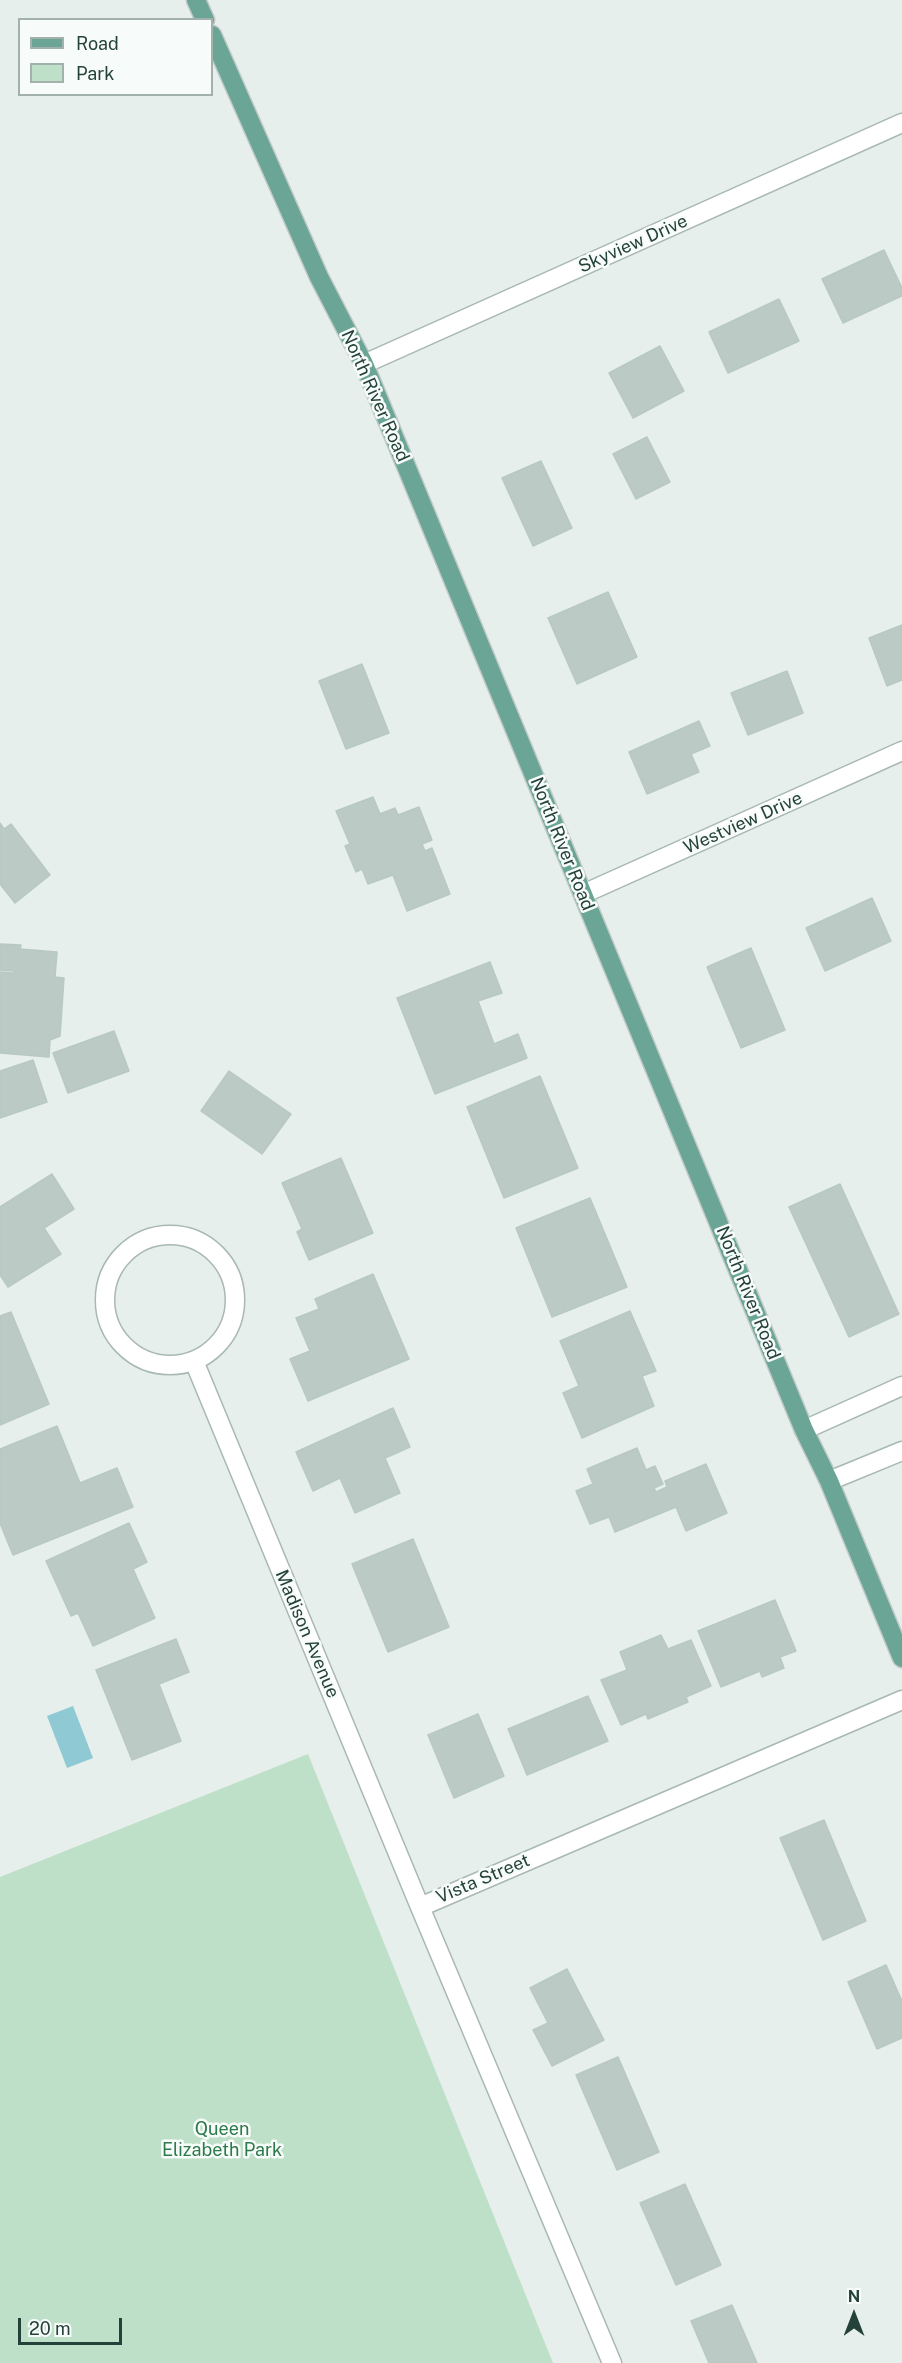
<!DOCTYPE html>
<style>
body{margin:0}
#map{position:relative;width:902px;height:2363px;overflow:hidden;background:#e6efeb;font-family:"Public Sans",sans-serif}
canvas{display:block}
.legend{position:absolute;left:18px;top:18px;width:195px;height:78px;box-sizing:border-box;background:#f7fbf9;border:2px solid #a3b1ad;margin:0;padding:8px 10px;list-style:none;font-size:18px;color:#24423a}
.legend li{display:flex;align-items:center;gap:12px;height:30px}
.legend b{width:30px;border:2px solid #a3b1ad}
.north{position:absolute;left:824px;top:2285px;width:60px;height:60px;-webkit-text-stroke:4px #f7fbf9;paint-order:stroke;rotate:0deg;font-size:16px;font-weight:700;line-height:24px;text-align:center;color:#24423a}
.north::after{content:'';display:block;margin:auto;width:21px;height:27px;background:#24423a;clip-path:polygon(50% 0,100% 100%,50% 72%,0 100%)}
.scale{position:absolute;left:18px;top:2318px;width:104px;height:27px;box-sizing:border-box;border:3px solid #24423a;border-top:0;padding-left:8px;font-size:18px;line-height:21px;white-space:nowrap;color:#24423a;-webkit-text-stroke:4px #f7fbf9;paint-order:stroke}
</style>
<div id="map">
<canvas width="902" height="2363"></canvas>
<ul class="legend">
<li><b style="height:8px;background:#6aa596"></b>Road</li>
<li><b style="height:16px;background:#bfe0c8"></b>Park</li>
</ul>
<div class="north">N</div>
<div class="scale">20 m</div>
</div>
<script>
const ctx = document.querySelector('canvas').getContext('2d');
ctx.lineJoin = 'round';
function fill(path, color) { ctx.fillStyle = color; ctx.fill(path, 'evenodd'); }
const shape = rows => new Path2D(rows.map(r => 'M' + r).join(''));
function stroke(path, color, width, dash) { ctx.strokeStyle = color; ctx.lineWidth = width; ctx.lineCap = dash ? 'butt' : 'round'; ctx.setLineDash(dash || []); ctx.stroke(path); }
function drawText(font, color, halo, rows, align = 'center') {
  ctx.font = font + ' "Public Sans",sans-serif'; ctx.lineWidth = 5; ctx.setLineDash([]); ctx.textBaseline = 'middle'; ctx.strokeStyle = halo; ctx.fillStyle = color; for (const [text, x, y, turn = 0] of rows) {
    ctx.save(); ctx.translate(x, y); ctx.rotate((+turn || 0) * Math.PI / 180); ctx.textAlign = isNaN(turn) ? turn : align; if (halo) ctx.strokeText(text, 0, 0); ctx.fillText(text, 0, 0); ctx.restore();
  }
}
const green = shape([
 [308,1754,553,2363,0,2363,0,1877]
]);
const water = shape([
 [73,1706,93,1758,67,1768,47,1716]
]);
const building = shape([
 [884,250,902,288,902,296,843,323,822,279,884,250],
 [779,299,799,341,728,373,709,332,779,299],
 [660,346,684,391,633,418,609,373,660,346],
 [647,437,670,482,636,499,613,454,647,437],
 [541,461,572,528,533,546,502,478,541,461],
 [608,592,637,657,577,684,548,618,608,592],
 [902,625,902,680,887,686,869,638,902,625],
 [362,664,389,733,346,749,319,681,362,664],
 [787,671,803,713,748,735,731,693,787,671],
 [699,721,710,746,691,754,699,772,647,794,629,752,699,721],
 [373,797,380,814,395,808,398,815,419,807,432,840,422,844,425,851,432,848,450,894,407,911,393,875,368,884,362,869,356,872,345,846,350,844,336,811,373,797],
 [0,823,4,829,11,824,50,875,15,903,0,884,0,823],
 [872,898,891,941,825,971,806,928,872,898],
 [0,944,21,945,20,949,57,952,55,977,64,978,60,1036,50,1040,49,1057,0,1053,0,972,14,973,14,971,0,970,0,944],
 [751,948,785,1030,741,1048,707,967,751,948],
 [490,962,502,993,478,1001,494,1044,518,1034,527,1058,435,1094,397,998,490,962],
 [114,1031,129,1071,68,1093,53,1053,114,1031],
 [33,1060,47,1102,0,1118,0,1071,33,1060],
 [229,1071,291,1114,262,1154,201,1111,229,1071],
 [540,1076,578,1168,504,1198,467,1107,540,1076],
 [341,1158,373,1233,309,1260,297,1232,302,1229,282,1183,341,1158],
 [52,1174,74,1209,44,1228,61,1254,8,1287,0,1275,0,1207,52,1174],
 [840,1184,899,1314,849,1337,789,1207,840,1184],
 [590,1198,627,1287,552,1317,516,1228,590,1198],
 [373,1274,409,1359,308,1401,290,1359,310,1351,296,1318,319,1309,315,1299,373,1274],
 [630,1311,656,1371,642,1376,654,1406,582,1438,563,1393,579,1386,560,1341,630,1311],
 [11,1312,49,1404,0,1425,0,1316,11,1312],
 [393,1408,410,1447,385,1458,400,1493,355,1513,340,1478,313,1491,296,1452,393,1408],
 [57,1426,80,1483,117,1468,133,1507,13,1555,0,1523,0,1449,57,1426],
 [637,1448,646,1470,655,1466,663,1484,654,1488,656,1492,667,1487,665,1481,706,1464,727,1513,686,1531,676,1507,615,1532,609,1517,590,1524,576,1491,593,1484,587,1469,637,1448],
 [129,1523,147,1562,133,1569,155,1618,93,1646,78,1613,71,1616,46,1561,129,1523],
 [413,1539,449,1627,388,1652,352,1564,413,1539],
 [775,1600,796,1651,780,1657,784,1668,762,1677,760,1671,721,1687,698,1631,775,1600],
 [661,1635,668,1649,691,1640,711,1686,686,1697,688,1702,648,1719,646,1714,621,1725,601,1680,627,1670,620,1652,661,1635],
 [176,1639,189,1672,159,1684,181,1741,132,1760,96,1670,176,1639],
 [588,1696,608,1741,527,1775,508,1729,588,1696],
 [478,1714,504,1776,454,1798,428,1735,478,1714],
 [824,1820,866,1921,823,1940,780,1838,824,1820],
 [886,1965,902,2001,902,2038,877,2049,848,1982,886,1965],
 [567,1969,604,2040,552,2066,533,2030,548,2023,530,1988,567,1969],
 [618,2057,659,2152,617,2170,576,2075,618,2057],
 [685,2184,721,2265,676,2285,640,2203,685,2184],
 [732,2305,757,2363,709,2363,691,2321,732,2305]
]);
const minor = shape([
 [364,364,902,123],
 [583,894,902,751],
 '105 1300a65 65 0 1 1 130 0a65 65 0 1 1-130 0Z',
 [194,1361,420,1907],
 [804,1430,902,1386],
 [829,1481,902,1451],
 [612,2363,420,1907,902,1700]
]);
const major = shape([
 [196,0,205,20],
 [212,35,319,277,364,364,804,1430,829,1481,902,1658]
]);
const streetNames = [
 ["Skyview Drive",633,244,-24],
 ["North River Road",375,396,66],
 ["Westview Drive",743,823,-24],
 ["North River Road",562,844,68],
 ["North River Road",748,1293,68],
 ["Madison Avenue",307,1634,67],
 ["Vista Street",483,1879,-23]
];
const parkNames = [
 ["Queen",222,2129],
 ["Elizabeth Park",222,2150]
];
fill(green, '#bfe0c8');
fill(water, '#8ec9d4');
fill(building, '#bbcac4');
stroke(building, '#b8c9c2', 1.5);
stroke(minor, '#a8b8b2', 21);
stroke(major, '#c2cac8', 21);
stroke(minor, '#fff', 18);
stroke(major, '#6aa596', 18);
drawText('18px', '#24423a', '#f7fbf9', streetNames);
drawText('18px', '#2d7a4b', '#f7fbf9', parkNames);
</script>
